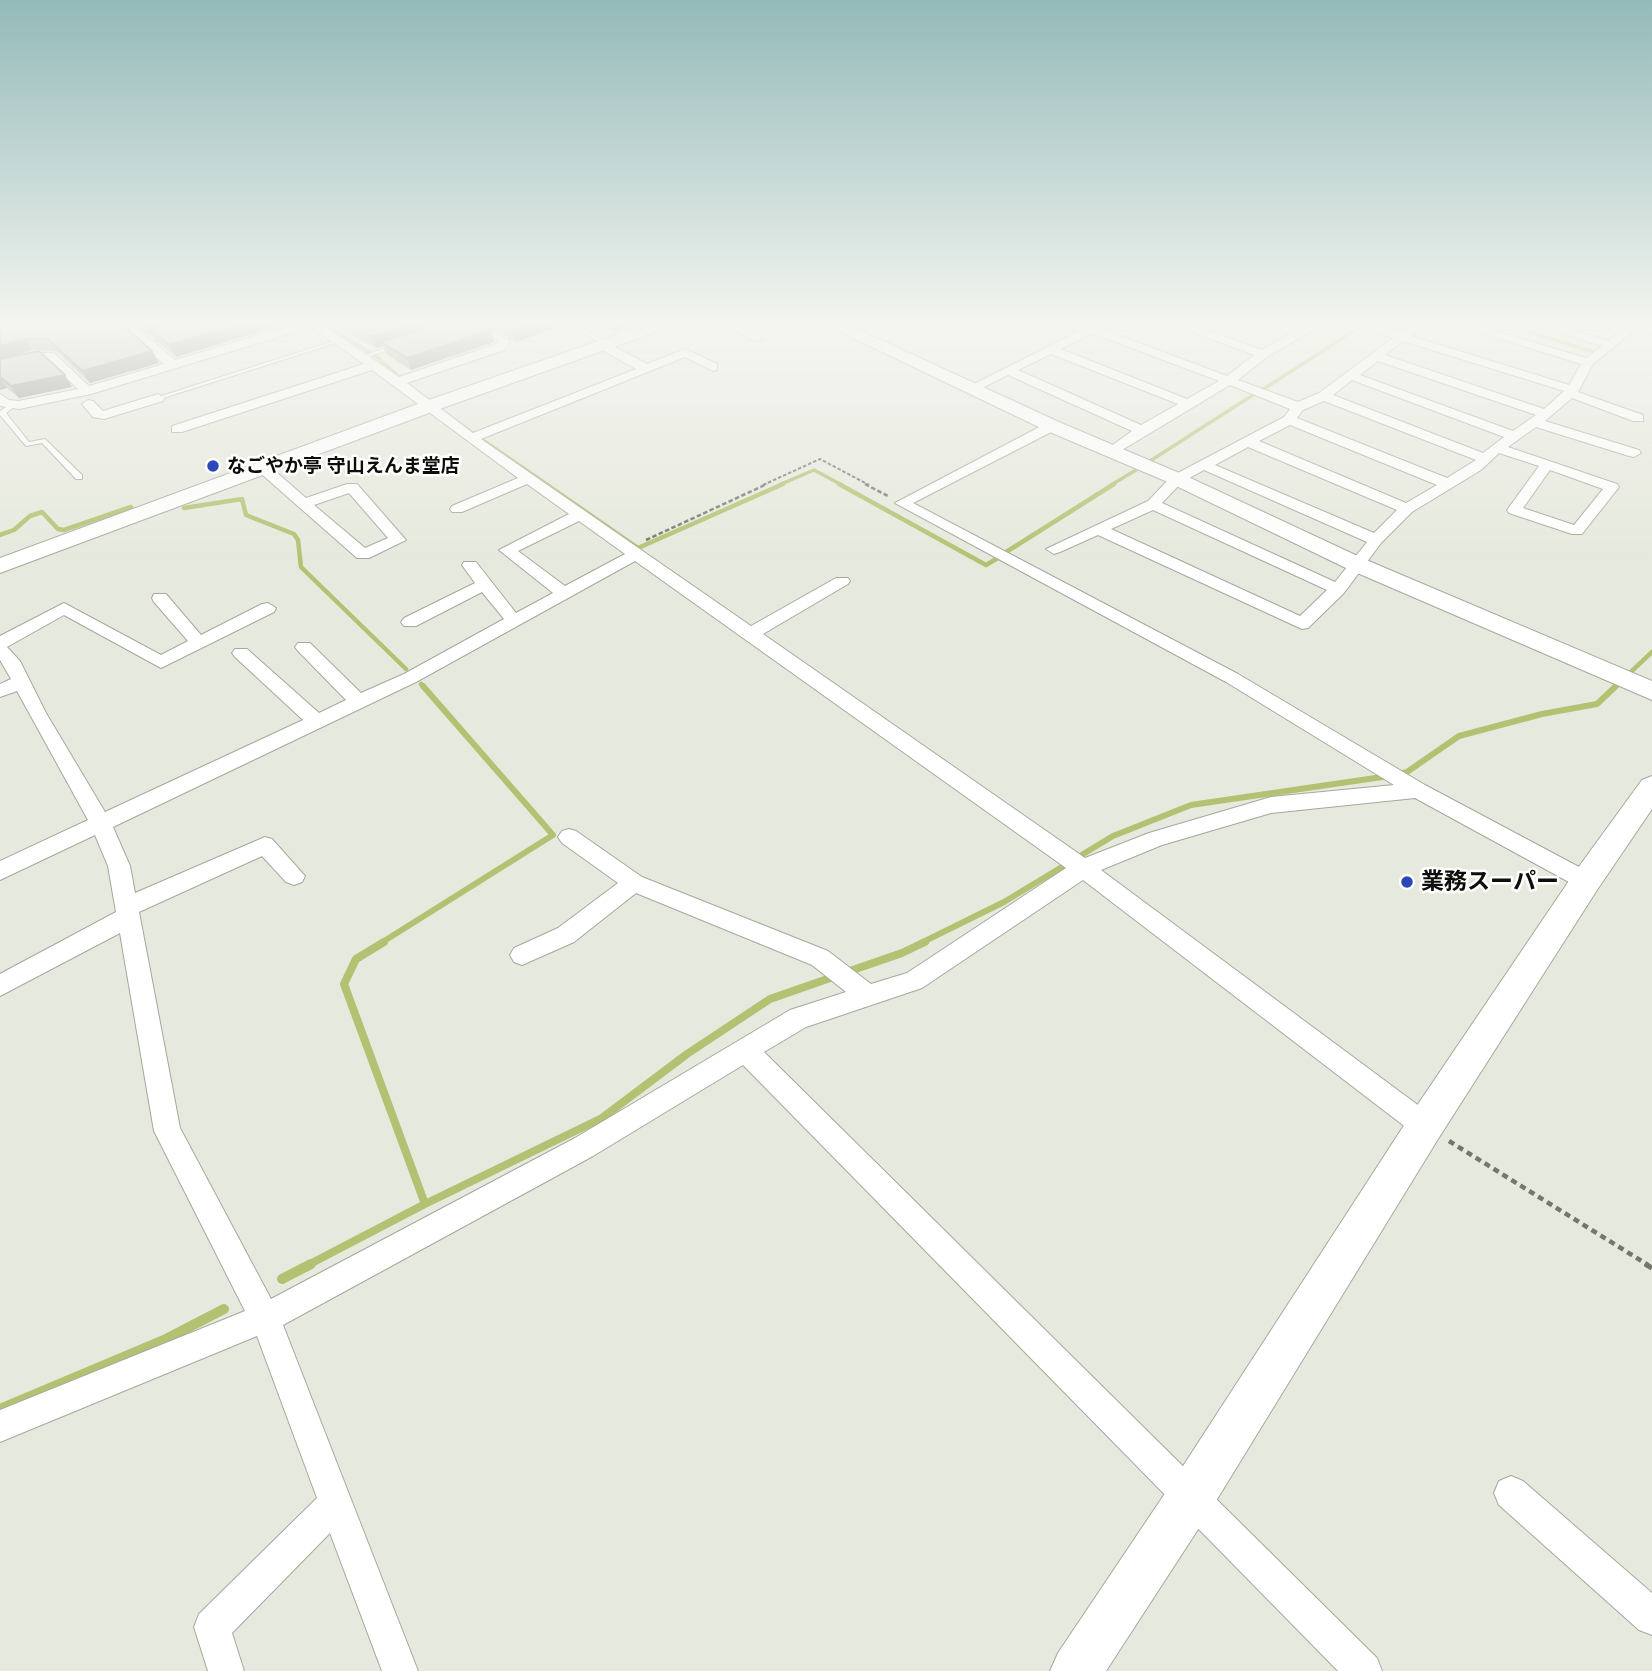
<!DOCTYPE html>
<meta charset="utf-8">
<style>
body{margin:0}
canvas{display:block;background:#e6e9dd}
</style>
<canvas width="1652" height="1671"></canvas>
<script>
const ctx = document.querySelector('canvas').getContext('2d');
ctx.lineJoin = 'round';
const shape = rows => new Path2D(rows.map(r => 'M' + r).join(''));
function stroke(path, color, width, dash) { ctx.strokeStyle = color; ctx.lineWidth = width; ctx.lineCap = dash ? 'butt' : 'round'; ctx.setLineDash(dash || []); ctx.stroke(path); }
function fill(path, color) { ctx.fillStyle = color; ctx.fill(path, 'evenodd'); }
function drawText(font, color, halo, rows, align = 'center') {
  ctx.font = font + ' "Golos Text","Noto Sans JP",sans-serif'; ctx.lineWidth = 5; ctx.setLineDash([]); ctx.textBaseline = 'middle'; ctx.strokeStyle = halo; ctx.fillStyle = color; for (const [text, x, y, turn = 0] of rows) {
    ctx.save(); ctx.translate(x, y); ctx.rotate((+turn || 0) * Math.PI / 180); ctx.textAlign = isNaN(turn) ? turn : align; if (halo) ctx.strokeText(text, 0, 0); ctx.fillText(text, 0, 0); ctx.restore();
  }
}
const streamFar4 = shape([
 [324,324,376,356,399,377],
 [1503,324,1591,351],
 [1262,390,1360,327],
 [464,427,548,485],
 [1150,461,1256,393],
 [779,485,814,470,842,485],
 [1111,485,1136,470]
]);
const streamFar3 = shape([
 [546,484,638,548,783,484],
 [839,484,986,565,998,558],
 [184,508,242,499,246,515,294,534,298,540,301,567,406,669],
 [0,535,14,530,30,516,42,512,58,529,64,530,131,507],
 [1003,554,1114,484],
 [421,684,424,688],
 [1614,688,1652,652]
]);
const streamFar2 = shape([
 [1400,774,1407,772,1459,736,1542,714,1597,704,1616,686],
 [381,943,553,835,423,686],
 [921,943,1004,902,1113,836,1191,805,1389,776]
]);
const streamFar1 = shape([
 [384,942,356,959,344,984,425,1204],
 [847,972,902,953,925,942],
 [308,1265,425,1204,602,1118,687,1054,770,999,836,976]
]);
const stream = shape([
 [282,1279,311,1264],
 [0,1409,166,1339,224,1309]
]);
const pathFar3 = shape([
 [763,485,820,459,869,485]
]);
const pathFar2 = shape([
 [865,484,888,496],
 [646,540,767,484]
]);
const pathFar1 = shape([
 [1449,1141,1648,1265]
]);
const path = shape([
 [1645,1264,1652,1268]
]);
const lane = shape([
 [472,324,479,324,507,341,502,342,472,324],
 [566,324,574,324,610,344,605,345,566,324],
 [337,340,342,341,160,399,155,398,337,340],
 [396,344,399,346,398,347,365,358,360,357,396,344],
 [13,403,18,404,6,413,29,442,45,439,82,475,82,479,76,479,42,443,26,446,0,415,0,411,13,403]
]);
const street = shape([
 [126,324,138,324,136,327,175,360,295,324,322,324,399,377,496,344,500,339,508,339,510,341,504,350,407,383,473,433,636,369,604,351,603,341,611,341,613,346,647,364,685,349,717,364,717,370,713,371,685,357,481,439,751,626,836,578,848,578,850,581,848,584,763,634,1085,858,1149,833,1271,797,1394,785,1226,682,895,503,1047,423,1057,423,1057,429,913,503,1238,674,1425,785,1594,875,1597,881,1594,887,1586,890,1578,887,1415,798,1271,813,1162,845,1101,870,1434,1117,1438,1126,1434,1135,1425,1139,1416,1135,1083,880,922,988,806,1027,764,1052,1377,1658,1382,1671,1338,1671,743,1065,593,1156,283,1325,418,1671,382,1671,330,1533,232,1633,244,1671,208,1671,194,1627,199,1614,317,1498,257,1336,0,1442,0,1410,245,1311,154,1131,120,933,0,996,0,974,116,912,108,866,95,835,0,880,0,861,88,820,17,691,0,697,0,684,11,679,0,660,0,636,64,603,161,655,188,641,154,602,152,598,154,594,166,594,201,635,262,604,268,603,276,608,274,612,161,668,64,615,7,647,20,661,46,713,105,812,303,720,235,657,232,653,235,649,247,649,319,713,346,700,298,651,295,647,298,643,310,643,361,693,404,674,504,619,482,592,416,626,404,626,401,622,404,618,475,583,462,565,464,562,476,562,516,613,553,593,499,550,569,514,527,484,462,512,452,512,450,509,452,506,518,478,372,370,182,432,172,432,172,426,364,364,311,327,91,394,19,409,0,406,0,394,9,400,19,401,78,389,47,360,0,371,0,363,33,353,54,353,89,386,164,364,126,330,126,324],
 [579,521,625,554,565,586,518,551,579,521],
 [635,561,1066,868,907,973,871,984,828,951,642,877,576,831,569,829,562,831,558,837,562,843,618,883,558,928,514,948,510,955,514,962,522,965,574,942,636,893,812,965,846,992,790,1010,575,1138,271,1299,180,1128,139,912,262,856,286,882,294,885,302,882,305,876,272,839,265,837,135,893,130,866,113,827,416,682,635,561],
 [724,324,739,324,764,339,754,341,724,324],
 [1093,324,1108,324,1102,329,1227,376,1254,355,1171,324,1189,324,1262,350,1290,334,1265,324,1283,324,1299,329,1308,324,1323,324,1267,357,1238,380,1298,402,1319,393,1393,338,1355,324,1373,324,1400,332,1414,324,1429,324,1411,336,1569,385,1581,364,1453,324,1472,324,1586,358,1602,346,1534,324,1553,324,1609,341,1617,332,1599,324,1647,324,1652,325,1652,332,1633,327,1631,333,1593,364,1578,392,1643,415,1643,421,1633,421,1572,398,1545,421,1639,450,1641,453,1634,457,1629,456,1536,427,1508,447,1617,484,1619,487,1582,534,1572,534,1509,513,1507,510,1539,466,1499,453,1481,470,1412,512,1381,543,1344,593,1308,628,1302,629,1098,535,1060,552,1054,554,1046,549,1148,501,1172,476,1284,417,1290,409,1230,385,1112,456,1105,452,1107,449,1132,431,1008,375,976,391,968,391,966,388,1093,324],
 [1092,333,1219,381,1187,399,1061,349,1092,333],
 [1403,341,1564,391,1544,409,1385,355,1403,341],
 [1051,354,1178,404,1141,425,1018,370,1051,354],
 [1378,361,1536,415,1513,431,1360,375,1378,361],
 [1352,380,1504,437,1483,453,1333,395,1352,380],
 [1324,401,1476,460,1447,478,1297,418,1303,410,1324,401],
 [1290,425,1437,485,1406,503,1259,441,1290,425],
 [1248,447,1397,510,1374,533,1215,465,1248,447],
 [1204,470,1367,542,1335,582,1162,503,1182,482,1204,470],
 [1550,470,1603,489,1574,525,1523,508,1550,470],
 [1153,510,1327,590,1300,616,1111,529,1153,510],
 [158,394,164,398,163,401,104,419,93,417,82,404,88,400,93,401,103,411,158,394],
 [263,464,268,465,306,498,347,484,357,484,406,540,369,558,357,558,258,471,256,468,263,464],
 [349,493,388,538,365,548,314,505,349,493],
 [1511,1476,1523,1481,1652,1593,1652,1635,1639,1630,1499,1505,1494,1493,1499,1481,1511,1476]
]);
const secondary = shape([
 [647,324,671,324,669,327,437,410,0,573,0,558,423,402,647,324],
 [824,324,846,324,1059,422,1184,475,1364,559,1652,681,1652,700,1348,569,1170,483,1045,430,824,324],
 [1652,776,1652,809,1597,890,1438,1139,1208,1514,1106,1671,1050,1671,1058,1653,1174,1480,1412,1113,1575,872,1642,780,1652,776]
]);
const wall = shape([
 [0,324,124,326,152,351,159,363,90,383,56,351,32,350,12,357,65,375,72,387,19,398,7,388,0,390],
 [138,324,285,324,176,357,156,341,152,334,149,335],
 [330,324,482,324,491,330,494,342,411,370,386,354,383,346,377,348],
 [485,324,564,324,516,342],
 [603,324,635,324,615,331]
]);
const shadedWall = shape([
 [143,324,184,324,150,329,152,334,149,335],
 [241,324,285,324,176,357,169,345],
 [410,324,447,324,381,342,383,346,377,348,373,337],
 [531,324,564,324,516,342,513,330],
 [614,324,635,324,615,331],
 [491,330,494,342,411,370,407,358],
 [25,339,32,350,0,360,0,346],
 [152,351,159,363,90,383,82,371],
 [65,375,72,387,19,398,11,386],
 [0,378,7,388,0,390]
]);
const building = shape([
 [0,324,122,324,152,351,82,371,48,339,25,339,0,346,0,324],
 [167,324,241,324,169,345,150,329,167,324],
 [348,324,410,324,373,337,348,324],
 [435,324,482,324,491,330,407,358,381,342,435,324],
 [502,324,531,324,513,330,502,324],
 [39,351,65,375,11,386,0,377,0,359,39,351]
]);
const markers = [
 [213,466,7,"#2c48b8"],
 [1407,882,7,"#2c48b8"]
];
const farPoinames = [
 ["なごやか亭 守山えんま堂店",227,466]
];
const poiNames = [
 ["業務スーパー",1421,882]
];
stroke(streamFar4, '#b3c272', 3.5);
stroke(streamFar3, '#b3c272', 4.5);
stroke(streamFar2, '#b3c272', 6);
stroke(streamFar1, '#b3c272', 8);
stroke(stream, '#b3c272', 10);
stroke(lane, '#a5a89d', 2);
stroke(street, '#a5a89d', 2);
stroke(secondary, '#a5a89d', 2);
stroke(pathFar3, '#75776f', 2, [3.5, 2]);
stroke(pathFar2, '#75776f', 2.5, [4.5, 2.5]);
stroke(pathFar1, '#75776f', 4.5, [6, 4.5]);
stroke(path, '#75776f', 5, [8, 5]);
fill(lane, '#fff');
fill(street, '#fff');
fill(secondary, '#fff');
fill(wall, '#abaea4');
fill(shadedWall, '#8b8d86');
fill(building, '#c7cabf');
stroke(building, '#8b8d86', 2);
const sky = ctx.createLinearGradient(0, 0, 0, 558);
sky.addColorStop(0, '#93bab9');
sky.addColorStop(0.58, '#f4f5f0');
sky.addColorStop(1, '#f4f5f000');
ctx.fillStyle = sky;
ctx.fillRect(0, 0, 1652, 558);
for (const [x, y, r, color] of markers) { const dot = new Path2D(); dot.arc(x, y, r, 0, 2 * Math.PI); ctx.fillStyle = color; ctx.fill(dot); stroke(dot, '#fff', 2.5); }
drawText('bold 19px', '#0d0e0a', '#fff', farPoinames, 'left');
drawText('bold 23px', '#0d0e0a', '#fff', poiNames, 'left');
</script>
